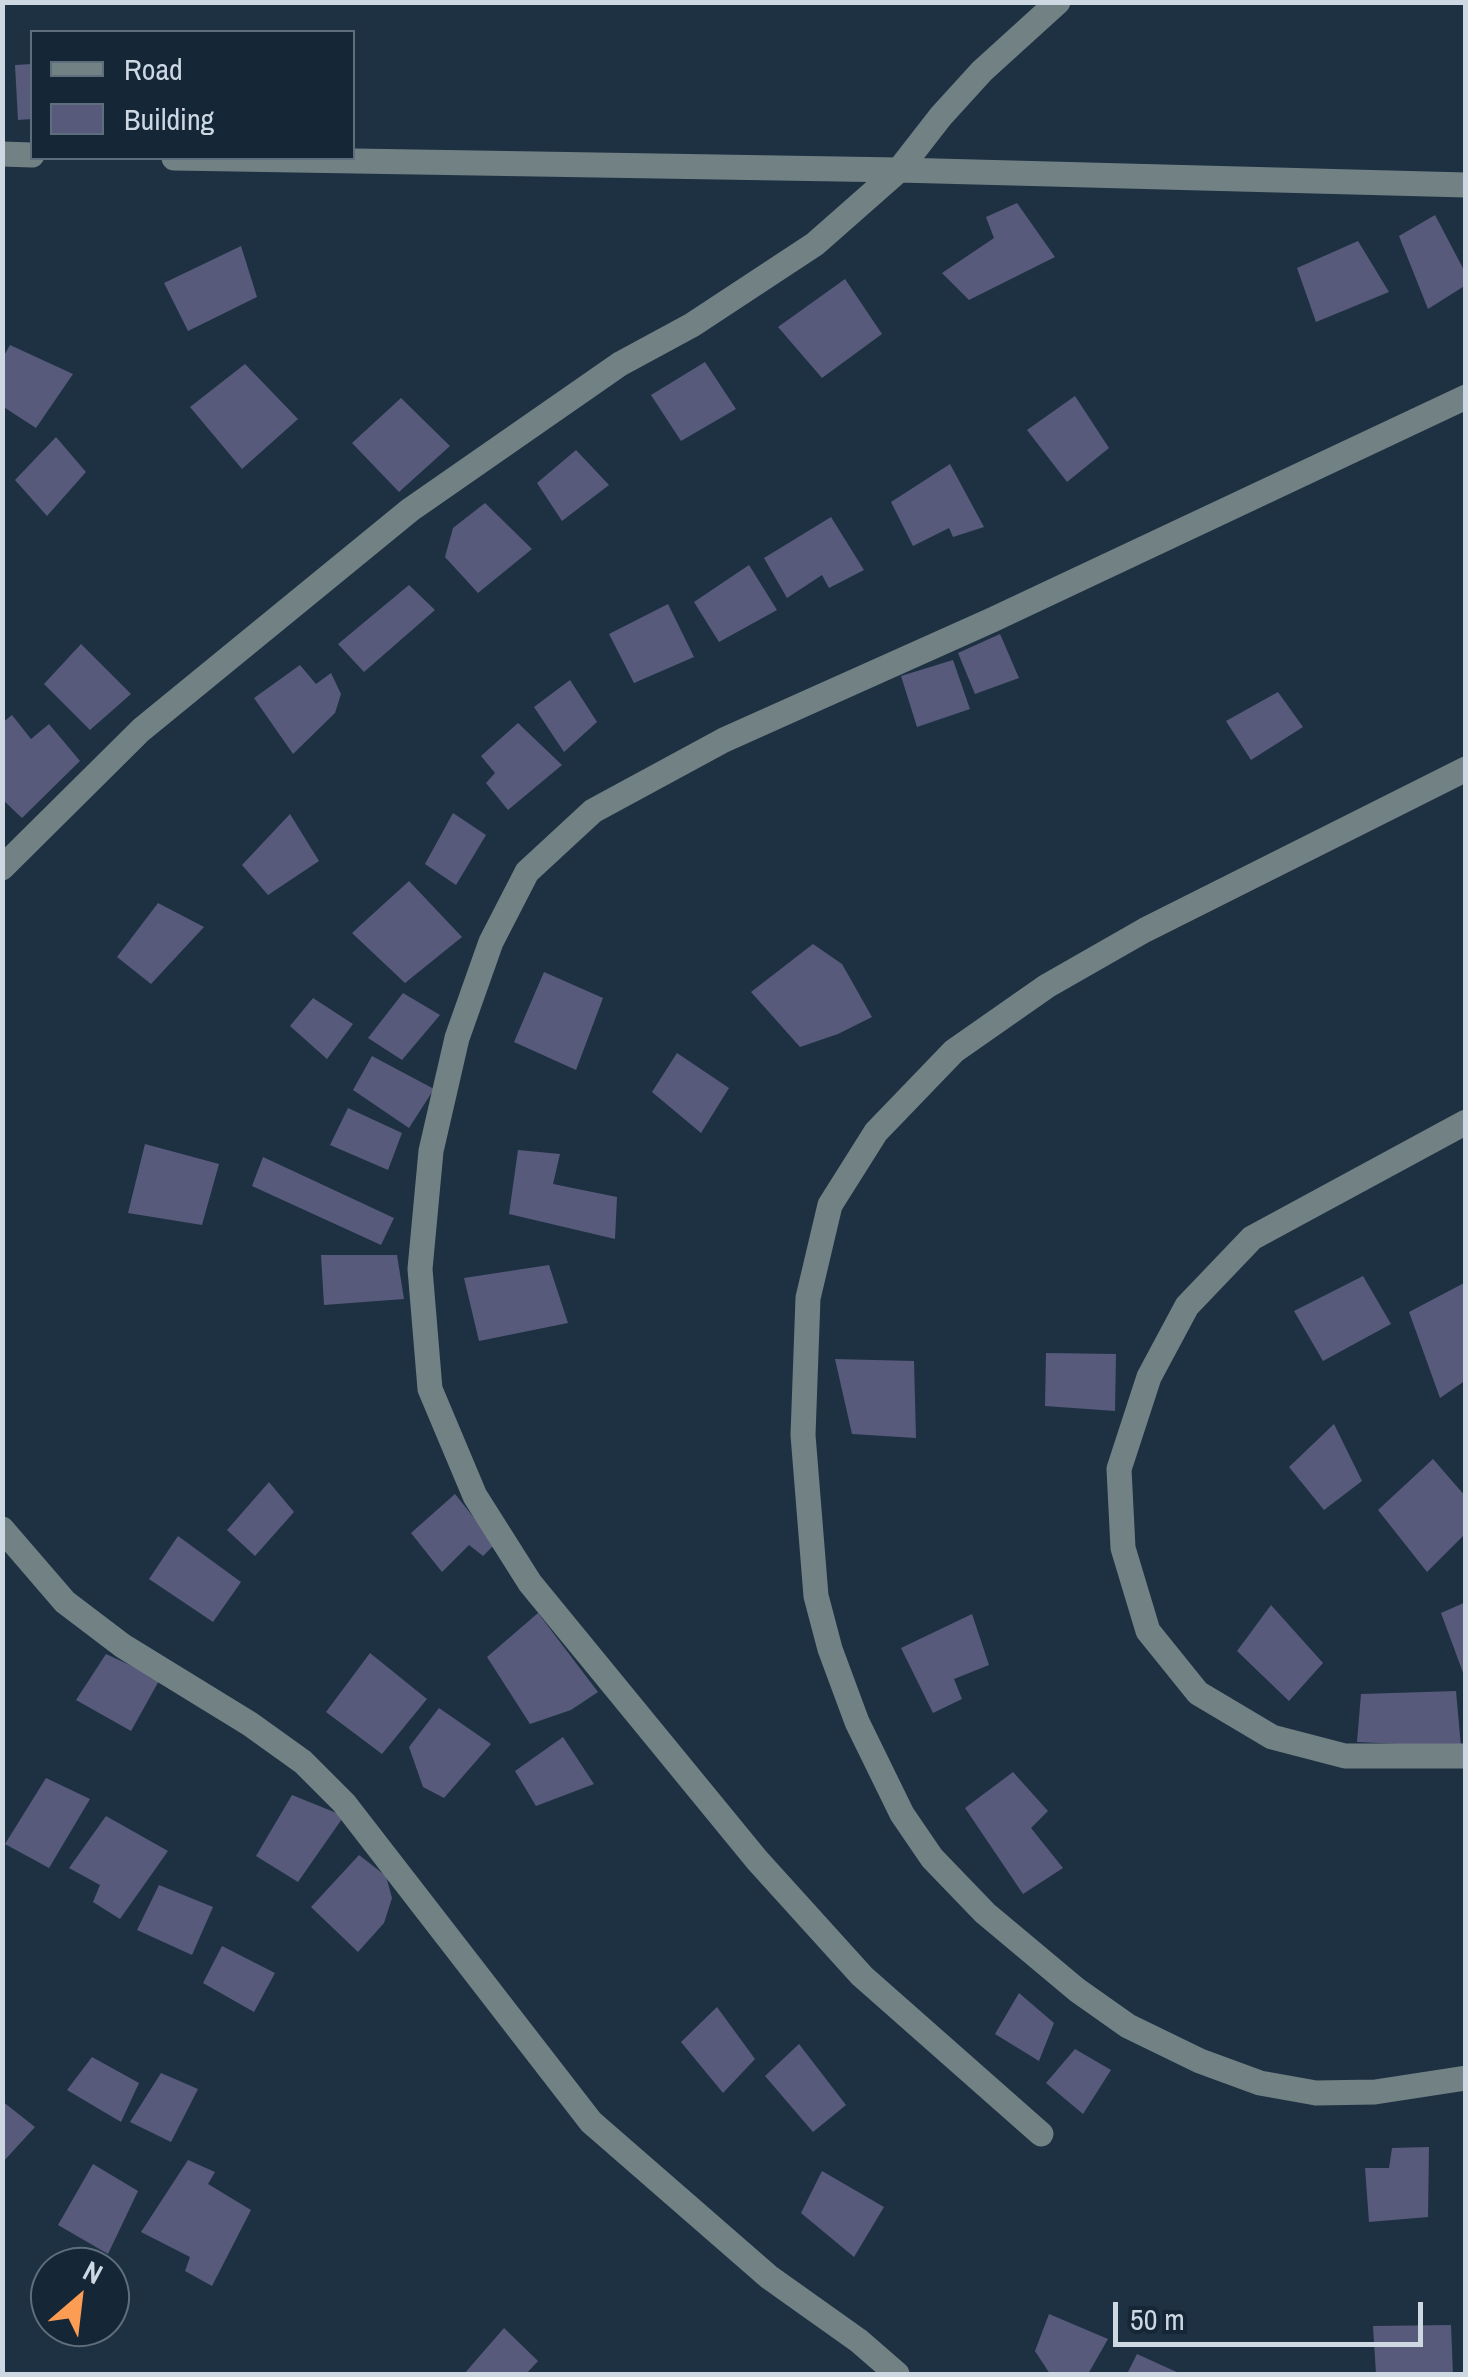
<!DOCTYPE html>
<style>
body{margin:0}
#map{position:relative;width:1468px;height:2377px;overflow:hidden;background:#1e3142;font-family:"Archivo Narrow",sans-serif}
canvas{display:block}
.frame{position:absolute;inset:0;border:5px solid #cdd8e3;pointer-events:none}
.legend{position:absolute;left:30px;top:30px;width:325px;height:130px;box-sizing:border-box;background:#152737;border:2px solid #5f6e7c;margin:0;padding:12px 18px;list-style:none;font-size:30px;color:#cdd8e3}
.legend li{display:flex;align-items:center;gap:20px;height:50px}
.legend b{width:50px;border:2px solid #5f6e7c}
.north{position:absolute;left:30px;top:2247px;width:100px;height:100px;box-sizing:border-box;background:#152737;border:2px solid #5f6e7c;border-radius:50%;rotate:28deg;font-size:28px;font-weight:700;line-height:40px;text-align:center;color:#cdd8e3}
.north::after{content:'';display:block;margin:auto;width:35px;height:45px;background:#fc9d53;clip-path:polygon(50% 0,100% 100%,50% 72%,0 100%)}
.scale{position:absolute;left:1113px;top:2302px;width:310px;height:45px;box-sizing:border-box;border:5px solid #cdd8e3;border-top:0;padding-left:12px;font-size:30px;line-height:35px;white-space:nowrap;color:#cdd8e3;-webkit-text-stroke:8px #152737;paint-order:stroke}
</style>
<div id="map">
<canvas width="1468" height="2377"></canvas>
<div class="frame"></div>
<ul class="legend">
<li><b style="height:12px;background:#728184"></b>Road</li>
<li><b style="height:28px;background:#575a7b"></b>Building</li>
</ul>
<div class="north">N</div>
<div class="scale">50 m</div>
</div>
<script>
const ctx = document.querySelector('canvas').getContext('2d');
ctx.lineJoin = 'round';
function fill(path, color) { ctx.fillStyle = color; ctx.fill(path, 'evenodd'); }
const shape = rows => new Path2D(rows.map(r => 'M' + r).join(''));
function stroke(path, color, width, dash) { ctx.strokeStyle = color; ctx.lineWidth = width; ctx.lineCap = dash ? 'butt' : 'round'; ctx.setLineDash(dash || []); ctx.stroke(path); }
const building = shape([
 [32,64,32,119,18,120,15,65],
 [1017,203,1055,257,969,300,942,273,994,238,986,217],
 [1435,215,1466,274,1466,285,1428,309,1399,236],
 [1358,241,1389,292,1316,322,1297,268],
 [241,246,257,297,188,331,164,283],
 [845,279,882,334,822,378,778,327],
 [10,345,73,374,36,428,2,406,2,359],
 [705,362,736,409,681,441,651,395],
 [245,364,298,419,242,469,190,407],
 [1075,396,1109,448,1067,482,1027,430],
 [401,398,450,446,399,492,352,443],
 [56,437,86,472,47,516,15,480],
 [576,450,609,485,562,521,537,483],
 [950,464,984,527,953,537,949,528,913,546,891,502],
 [485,503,532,549,478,593,445,557,453,528],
 [831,517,864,570,829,588,822,575,787,598,764,558],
 [749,565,777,610,719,642,694,602],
 [409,585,435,610,364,672,338,644],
 [668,604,694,657,634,683,609,634],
 [1000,634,1019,678,975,694,958,653],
 [81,644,131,694,90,730,44,684],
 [953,660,970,709,917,727,901,676],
 [300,665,316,684,331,673,341,694,335,713,293,754,254,698],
 [570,680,597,722,564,752,534,707],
 [1278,692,1303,727,1251,760,1226,721],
 [12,715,31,739,49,724,80,761,22,818,2,799,2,723],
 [518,723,562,765,508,810,486,783,495,773,481,756],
 [453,813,486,835,456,885,425,864],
 [290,814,319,861,268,895,242,865],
 [409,881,462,937,405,983,352,933],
 [158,903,204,927,151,984,117,957],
 [813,944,842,964,872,1017,838,1034,800,1047,751,992],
 [544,972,603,998,576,1070,514,1042],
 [403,993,440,1015,402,1060,368,1038],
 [313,998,353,1024,327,1059,290,1026],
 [677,1053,729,1088,701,1133,652,1092],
 [372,1056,434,1089,409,1128,353,1090],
 [348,1108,402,1133,388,1170,330,1145],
 [145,1144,219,1164,202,1225,128,1213],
 [518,1150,560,1154,553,1184,617,1197,615,1239,509,1214],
 [263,1157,394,1218,381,1245,252,1186],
 [321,1255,397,1255,404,1299,324,1305],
 [549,1265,568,1323,479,1341,464,1278],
 [1363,1276,1391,1324,1323,1361,1294,1311],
 [1466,1282,1466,1380,1440,1398,1409,1312],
 [1046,1353,1116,1354,1115,1411,1045,1406],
 [835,1359,914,1361,916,1438,852,1434],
 [1334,1424,1362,1481,1324,1510,1289,1467],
 [1433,1459,1466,1497,1466,1533,1427,1572,1378,1510],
 [269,1482,294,1512,255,1556,227,1530],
 [455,1494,495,1544,483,1556,469,1545,442,1572,411,1533],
 [178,1536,241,1582,213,1622,149,1579],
 [1466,1602,1466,1678,1465,1678,1441,1613],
 [1271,1605,1323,1663,1289,1701,1237,1651],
 [538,1613,598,1692,571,1710,530,1724,487,1657],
 [972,1614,989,1665,954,1679,962,1699,933,1713,901,1648],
 [370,1653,427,1699,382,1754,326,1712],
 [106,1654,160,1679,131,1731,76,1700],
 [1456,1691,1461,1747,1357,1742,1361,1694],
 [439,1708,491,1744,444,1798,423,1787,409,1747],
 [563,1737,594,1784,536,1806,515,1771],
 [1013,1772,1048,1811,1031,1828,1063,1868,1023,1894,965,1808],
 [46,1778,90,1799,49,1868,5,1844],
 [292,1795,344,1816,298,1882,256,1856],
 [106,1816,168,1851,120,1919,93,1902,100,1885,69,1868],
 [359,1855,386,1876,392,1898,384,1923,358,1952,311,1907],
 [159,1885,213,1907,192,1955,137,1930],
 [222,1946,275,1973,254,2012,203,1983],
 [1019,1993,1054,2023,1039,2061,995,2034],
 [717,2007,755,2059,723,2093,681,2042],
 [799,2044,846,2105,813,2132,765,2076],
 [1075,2049,1111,2070,1083,2114,1046,2083],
 [92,2057,139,2083,121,2122,67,2090],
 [161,2073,198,2089,171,2142,130,2122],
 [2,2101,35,2127,2,2163],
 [1429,2147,1428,2217,1369,2222,1365,2168,1389,2168,1392,2148],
 [188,2160,215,2172,208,2184,251,2210,212,2286,185,2271,190,2257,141,2232],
 [93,2164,138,2191,108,2254,58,2225],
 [822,2171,884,2207,854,2257,801,2213],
 [1049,2314,1108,2339,1088,2374,1050,2374,1035,2351],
 [1451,2325,1453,2374,1376,2374,1373,2326],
 [504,2328,538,2361,526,2374,464,2374],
 [1137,2354,1181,2374,1127,2374]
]);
const minor = shape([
 [2,154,32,155],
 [174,158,899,170,1466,185],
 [1466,769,1145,930,1047,986,954,1051,876,1132,830,1205,808,1298,803,1435,816,1596,830,1649,857,1722,902,1814,932,1858,985,1913,1077,1990,1128,2026,1200,2061,1260,2083,1316,2093,1375,2092,1466,2078],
 [2,868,141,730,410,510,620,364,692,325,815,244,899,170,941,116,982,71,1058,2],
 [1466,1122,1252,1238,1187,1306,1149,1377,1119,1469,1123,1548,1148,1631,1198,1693,1272,1737,1345,1756,1466,1756],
 [2,1529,65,1602,123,1646,250,1724,303,1762,344,1803,591,2122,769,2277,859,2341,897,2374],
 [1041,2134,862,1976,757,1860,530,1583,475,1496,430,1389,420,1269,431,1151,457,1038,491,942,527,872,593,811,724,740,992,620,1466,397]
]);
fill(building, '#575a7b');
stroke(minor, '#728184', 25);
</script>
